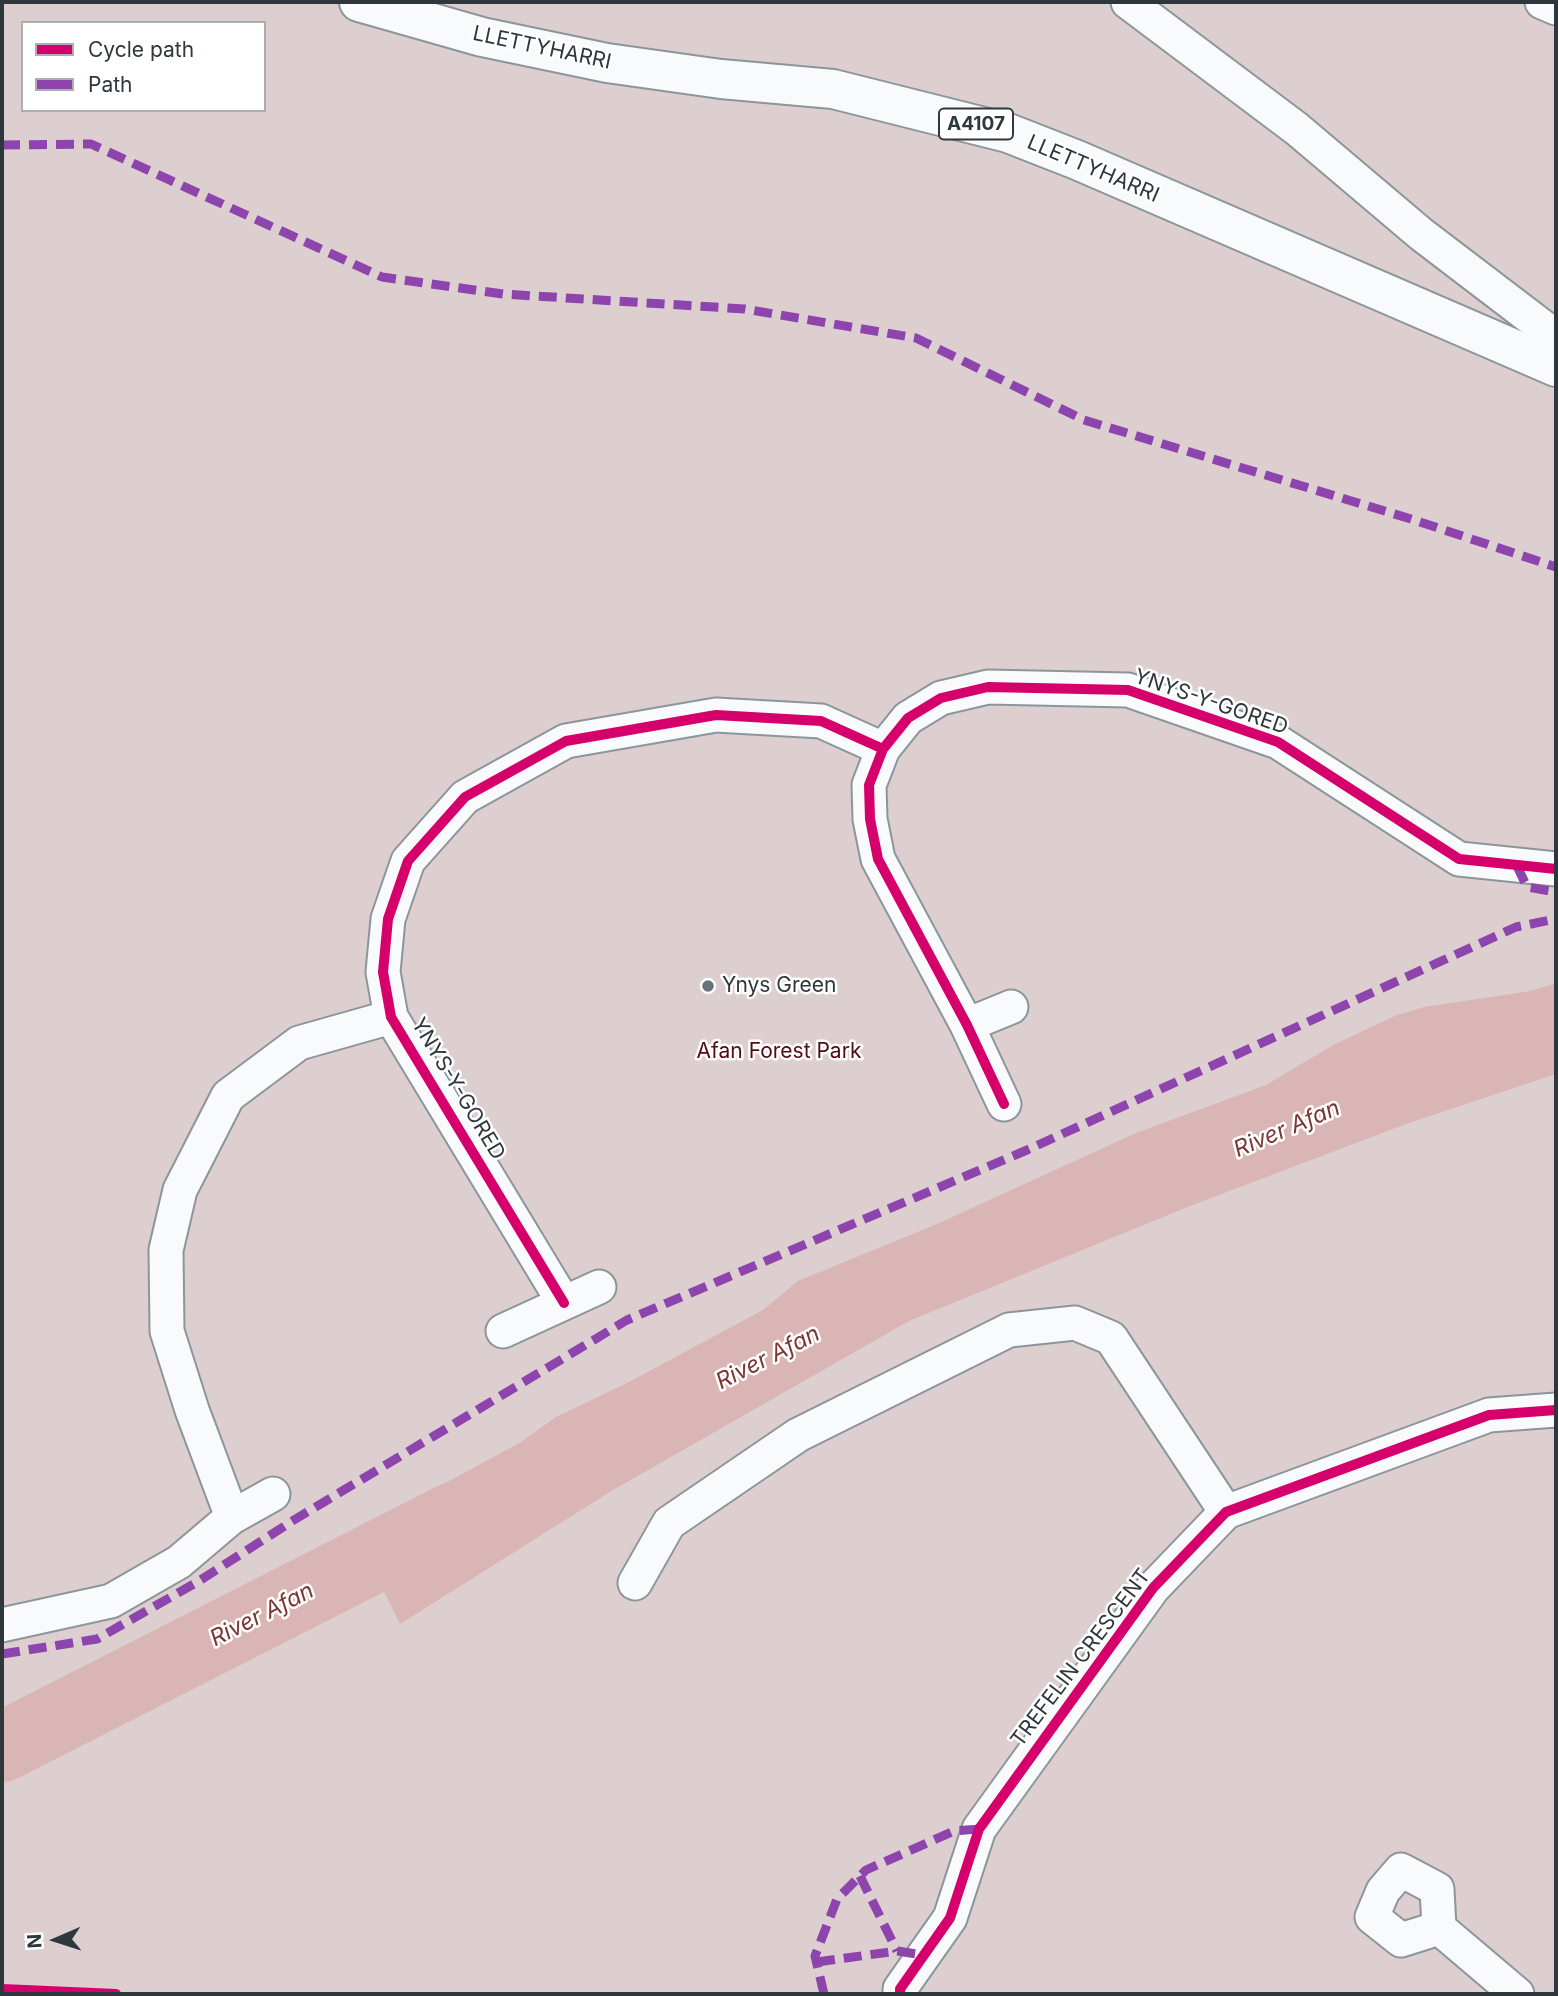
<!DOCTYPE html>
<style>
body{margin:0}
#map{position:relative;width:1558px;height:1996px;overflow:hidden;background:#d5e1e8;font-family:Inter,sans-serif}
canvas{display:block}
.frame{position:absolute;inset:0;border:4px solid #2e373c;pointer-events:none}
.legend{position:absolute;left:21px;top:21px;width:245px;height:91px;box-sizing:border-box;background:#fff;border:2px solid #abafb1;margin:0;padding:9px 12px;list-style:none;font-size:21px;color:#2e373c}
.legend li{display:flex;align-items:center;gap:14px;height:35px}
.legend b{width:35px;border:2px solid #abafb1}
.north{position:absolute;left:21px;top:1905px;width:70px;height:70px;-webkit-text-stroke:5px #fff;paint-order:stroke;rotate:267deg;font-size:19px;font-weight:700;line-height:28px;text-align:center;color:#2e373c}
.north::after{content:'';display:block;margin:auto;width:24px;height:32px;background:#2e373c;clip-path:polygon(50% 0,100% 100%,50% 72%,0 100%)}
</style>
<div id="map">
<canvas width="1558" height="1996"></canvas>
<div class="frame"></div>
<ul class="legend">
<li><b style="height:9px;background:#d6006c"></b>Cycle path</li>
<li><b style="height:9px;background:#8e44ad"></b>Path</li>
</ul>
<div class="north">N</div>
</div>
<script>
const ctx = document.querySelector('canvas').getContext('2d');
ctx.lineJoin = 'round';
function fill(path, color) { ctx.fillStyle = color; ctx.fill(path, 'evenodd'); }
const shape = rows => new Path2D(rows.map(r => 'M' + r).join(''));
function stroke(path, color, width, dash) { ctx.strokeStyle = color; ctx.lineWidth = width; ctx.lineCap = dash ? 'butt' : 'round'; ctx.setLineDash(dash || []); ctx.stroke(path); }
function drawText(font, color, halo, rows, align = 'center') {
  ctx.font = font + ' Inter,sans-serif'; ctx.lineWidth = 5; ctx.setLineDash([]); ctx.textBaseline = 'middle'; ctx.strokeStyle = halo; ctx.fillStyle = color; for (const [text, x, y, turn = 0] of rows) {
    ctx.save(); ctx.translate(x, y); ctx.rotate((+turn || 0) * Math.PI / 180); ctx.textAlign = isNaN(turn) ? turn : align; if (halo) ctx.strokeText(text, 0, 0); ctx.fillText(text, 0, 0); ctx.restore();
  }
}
const green = shape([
 [2,2,1556,2,1556,1994,2,1994],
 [23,23,264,23,264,110,23,110]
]);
const water = shape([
 [1556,983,1556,1074,1406,1124,1190,1206,909,1321,613,1490,400,1624,355,1532,521,1442,556,1417,627,1383,763,1310,798,1281,937,1224,1136,1133,1266,1085,1335,1044,1397,1015,1424,1007,1531,991]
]);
const river = shape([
 [2,1747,454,1517]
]);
const minor = shape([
 [1128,2,1297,129,1421,234,1556,337],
 [1542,2,1556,8],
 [967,1025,1011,1007],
 [1004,1104,967,1025,878,859,870,819,869,785,883,749,908,718,941,698,988,687,1128,690,1278,742,1459,859,1556,869],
 [564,1303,391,1017,383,972,388,919,408,861,465,797,566,741,716,715,821,721,883,749],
 [503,1331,599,1287],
 [232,1517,192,1410,167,1331,166,1250,180,1190,228,1096,299,1043,391,1017],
 [635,1583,669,1523,798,1435,1009,1330,1075,1323,1111,1338,1226,1512],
 [2,1625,111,1601,179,1562,232,1517,273,1494],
 [1439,1928,1437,1889,1401,1870,1383,1891,1372,1917,1401,1940,1439,1928,1517,1994],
 [900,1994,900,1989,950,1918,979,1829,1153,1588,1226,1512,1489,1415,1556,1410]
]);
const primary = shape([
 [359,2,482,37,607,63,721,79,833,89,1008,133,1077,160,1556,367]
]);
const quiet = shape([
 [2,145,91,144,382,277,503,294,745,309,916,338,1084,420,1411,519,1556,567],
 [1517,866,1527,887,1556,892],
 [2,1654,97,1639,199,1581,294,1520,627,1320,1027,1150,1516,927,1556,919],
 [860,1876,897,1951],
 [817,1962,897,1951,924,1955],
 [824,1994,815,1956,837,1899,866,1870,954,1831,979,1829]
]);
const cycleway = shape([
 [1004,1104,967,1025,878,859,870,819,869,785,883,749,908,718,941,698,988,687,1128,690,1278,742,1459,859,1556,869],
 [564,1303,391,1017,383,972,388,919,408,861,465,797,566,741,716,715,821,721,883,749],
 [2,1989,116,1994],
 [900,1994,900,1989,950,1918,979,1829,1153,1588,1226,1512,1489,1415,1556,1410]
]);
const markers = [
 [708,986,7,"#687278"]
];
const shields = [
 [976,124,74]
];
const shieldNames = [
 ["A4107",976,124]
];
const streetNames = [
 ["LLETTYHARRI",542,48,12],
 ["LLETTYHARRI",1093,169,23],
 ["YNYS-Y-GORED",1211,702,19],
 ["YNYS-Y-GORED",458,1089,59],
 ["TREFELIN CRESCENT",1081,1658,-53]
];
const poiNames = [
 ["Ynys Green",722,986]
];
const parkNames = [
 ["Afan Forest Park",779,1052]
];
const waterNames = [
 ["River Afan",1287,1129,-23],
 ["River Afan",768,1358,-27],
 ["River Afan",262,1615,-27]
];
fill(green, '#ddced0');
fill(water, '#d9b6b5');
stroke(river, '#d9b6b5', 70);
stroke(minor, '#8c969a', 37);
stroke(primary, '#8c969a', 42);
stroke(minor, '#f9fafc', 33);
stroke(primary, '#f9fafc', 38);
stroke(quiet, '#8e44ad', 9, [18, 9]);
stroke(cycleway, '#d6006c', 10);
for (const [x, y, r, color] of markers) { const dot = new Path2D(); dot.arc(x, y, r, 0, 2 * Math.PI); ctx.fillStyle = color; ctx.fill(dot); stroke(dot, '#fff', 2.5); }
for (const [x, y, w] of shields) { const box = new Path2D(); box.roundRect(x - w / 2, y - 15.5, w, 31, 5); ctx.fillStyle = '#fff'; ctx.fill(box); stroke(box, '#2e373c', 2); }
drawText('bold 19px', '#2e373c', null, shieldNames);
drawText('21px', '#2e373c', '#fff', streetNames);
drawText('21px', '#2e373c', '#fff', poiNames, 'left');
drawText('21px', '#500d11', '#fff', parkNames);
drawText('italic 23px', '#7b3634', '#fff', waterNames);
</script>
